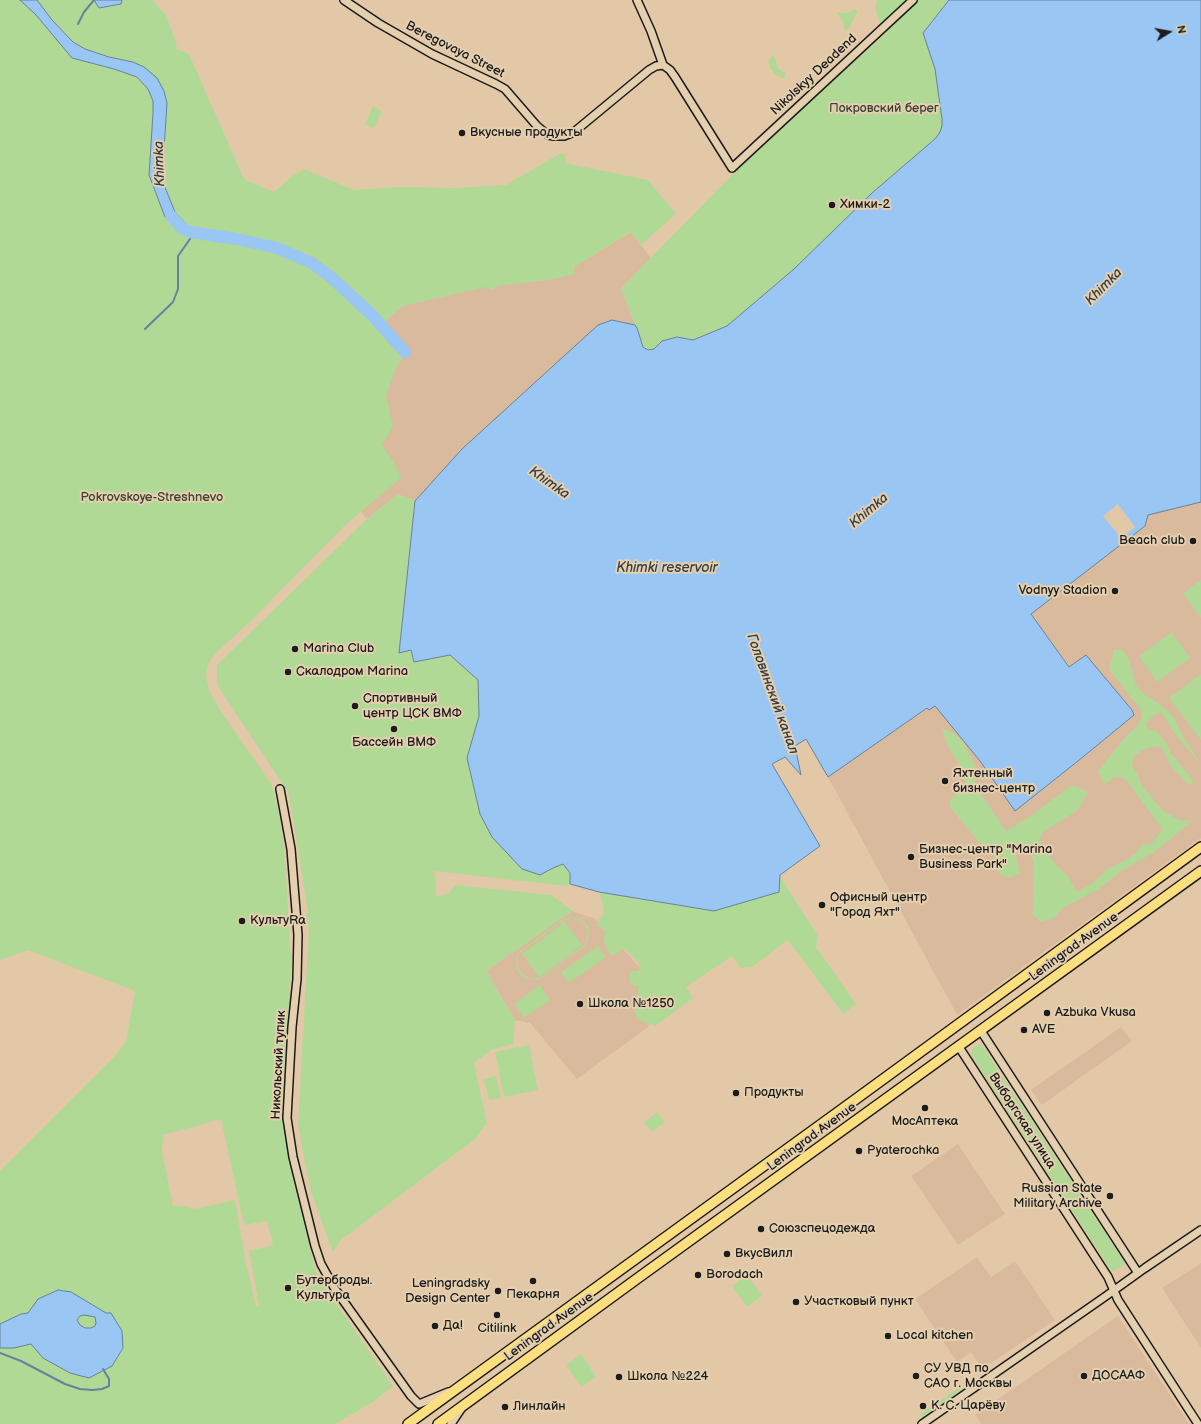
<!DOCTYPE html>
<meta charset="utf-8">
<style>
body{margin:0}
#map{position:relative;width:1201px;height:1424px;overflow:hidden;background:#e3c8a8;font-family:"Balsamiq Sans",sans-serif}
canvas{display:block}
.north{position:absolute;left:1149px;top:12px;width:40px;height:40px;-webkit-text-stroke:3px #e4cfae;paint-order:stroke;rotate:79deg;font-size:11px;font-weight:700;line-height:16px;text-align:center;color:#1c1c1c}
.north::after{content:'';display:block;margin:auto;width:14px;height:18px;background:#1c1c1c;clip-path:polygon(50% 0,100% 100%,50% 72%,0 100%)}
</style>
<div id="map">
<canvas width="1201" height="1424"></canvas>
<div class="north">N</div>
</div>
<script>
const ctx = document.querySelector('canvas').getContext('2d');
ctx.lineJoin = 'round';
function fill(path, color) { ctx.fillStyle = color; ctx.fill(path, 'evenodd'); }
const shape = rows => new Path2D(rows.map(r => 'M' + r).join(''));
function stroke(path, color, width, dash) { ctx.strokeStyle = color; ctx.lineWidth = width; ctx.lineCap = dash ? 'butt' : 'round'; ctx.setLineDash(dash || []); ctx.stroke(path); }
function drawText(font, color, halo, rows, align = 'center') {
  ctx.font = font + ' "Balsamiq Sans",sans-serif'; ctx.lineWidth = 4; ctx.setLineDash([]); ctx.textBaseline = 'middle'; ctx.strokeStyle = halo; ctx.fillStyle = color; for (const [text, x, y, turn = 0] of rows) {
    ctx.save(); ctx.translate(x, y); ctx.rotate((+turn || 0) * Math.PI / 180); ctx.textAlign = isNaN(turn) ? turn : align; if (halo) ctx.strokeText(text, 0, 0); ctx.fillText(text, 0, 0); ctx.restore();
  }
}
const built = shape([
 [631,232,651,258,621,288,635,325,612,320,598,325,462,449,415,501,398,494,367,519,292,436,381,325,402,306,482,287,554,279],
 [1201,502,1201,838,957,1015,828,777,927,708,935,706,980,761,1015,811,1078,761,1134,715,1132,710,1086,655,1070,667,1031,614,1145,526,1148,515],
 [572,911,596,919,658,988,648,1027,577,1079,530,1023,515,1020,486,971],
 [1121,1027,1132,1041,1042,1105,1031,1090],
 [958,1144,1005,1214,958,1245,911,1176],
 [977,1257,991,1277,1015,1261,1055,1320,982,1369,971,1352,957,1362,915,1299],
 [1201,1263,1201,1348,1162,1288],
 [1118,1316,1189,1424,981,1424,975,1415]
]);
const green = shape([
 [0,0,20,0,36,15,72,58,114,69,137,77,148,89,153,101,153,113,149,175,165,217,182,228,187,225,175,212,162,180,167,103,133,62,109,57,85,49,73,42,52,20,37,0,153,0,158,8,165,13,177,44,175,48,189,54,244,179,274,192,291,177,304,169,354,190,398,187,454,188,506,185,561,153,566,155,565,163,648,180,676,214,641,245,630,232,574,267,575,274,554,279,498,286,493,290,487,287,482,288,403,306,381,325,405,352,393,375,386,397,393,426,382,445,394,463,401,478,344,526,252,620,216,653,208,664,206,676,209,690,220,710,272,785,280,818,285,854,289,931,289,942,292,957,282,1109,294,1183,316,1272,335,1302,393,1386,373,1402,335,1424,0,1424,0,1171,115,1056,126,1041,135,991,28,950,0,960],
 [221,1119,244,1225,267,1221,273,1245,249,1251,259,1306,256,1306,245,1259,235,1200,195,1209,185,1206,173,1206,162,1152,163,1135],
 [878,0,949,0,923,33,935,69,942,119,943,126,940,132,936,138,872,193,794,269,727,326,693,340,677,337,662,341,654,349,648,350,643,347,637,328,635,325,621,288,737,170,835,78,887,33,880,25,875,5],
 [856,9,858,11,849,28,845,31,843,22,837,13,838,12,848,13],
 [772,55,776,59,777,67,781,71,785,72,785,78,783,78,776,75,770,68,769,61],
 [373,106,382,111,374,128,365,124],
 [398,494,415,501,399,652,411,650,414,662,450,655,478,680,479,716,467,758,540,875,553,868,563,864,570,873,570,884,565,886,434,871,436,885,436,897,449,893,455,885,552,895,572,911,486,971,515,1020,513,1044,491,1050,474,1063,487,1123,475,1139,341,1240,333,1252,310,1189,298,1125,309,928,306,913,308,912,293,817,288,792,217,685,217,665,367,519],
 [1201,580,1201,616,1200,617,1183,593],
 [1172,632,1190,658,1157,682,1139,656],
 [1121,649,1129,659,1136,685,1145,695,1157,702,1173,716,1182,734,1201,765,1172,730,1162,713,1155,714,1151,718,1146,724,1148,730,1155,730,1164,740,1171,753,1192,779,1193,783,1189,785,1172,768,1162,748,1156,746,1143,750,1133,758,1132,765,1139,777,1141,784,1162,810,1179,820,1192,821,1156,851,1120,872,1099,889,1063,908,1054,918,1041,922,1032,914,1034,901,1033,888,1034,862,1029,850,1025,845,1018,843,1014,848,1020,874,1008,878,1002,875,998,871,992,852,976,839,950,807,950,800,965,788,965,774,948,746,941,728,953,733,963,742,975,766,975,786,1006,831,1034,814,1070,786,1076,786,1088,792,1078,810,1043,832,1040,838,1041,845,1057,866,1067,875,1077,892,1093,883,1107,869,1124,861,1135,854,1143,844,1150,844,1155,840,1162,829,1127,781,1122,777,1115,777,1104,785,1098,771,1127,735,1137,727,1142,716,1141,710,1109,669,1114,650],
 [1201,674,1201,740,1169,698],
 [779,875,818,936,816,947,856,1004,843,1014,788,940,752,967,741,968,732,956,686,987,693,998,655,1026,637,1019,635,1012,638,996,638,986,631,984,629,976,631,971,639,971,639,963,625,949,611,956,604,942,605,931,597,925,600,917,603,916,604,908,599,892,714,911],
 [570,917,580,919,588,926,589,936,585,946,540,979,534,980,523,977,519,973,516,968,517,956,520,951,564,919],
 [571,918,581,921,585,925,588,935,584,945,541,977,531,979,522,974,517,965,519,955,522,951,565,920],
 [565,922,582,945,539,977,522,954],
 [598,946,606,957,569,983,561,972],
 [540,985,550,1000,524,1018,514,1004],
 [529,1045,538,1090,504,1097,495,1052],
 [977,1045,981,1045,984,1048,1124,1262,1125,1264,1112,1272,972,1056,971,1053,972,1049],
 [496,1076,501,1098,489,1100,484,1079],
 [657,1112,665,1122,652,1132,644,1122],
 [747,1275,762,1296,747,1307,732,1286],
 [581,1354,596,1377,581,1387,566,1365],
 [961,1386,961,1390,923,1417,919,1415]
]);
const water = shape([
 [20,0,37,0,52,20,73,42,85,49,109,57,133,62,144,67,157,78,164,91,167,103,162,180,175,212,187,225,179,230,165,217,149,175,153,113,153,101,148,89,137,77,114,69,72,58,36,15,20,0],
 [94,0,122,0,121,4,99,8,94,0],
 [949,0,1201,0,1201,502,1148,515,1145,526,1031,614,1069,667,1086,655,1132,710,1134,715,1078,761,1015,811,980,761,935,706,929,710,927,708,828,777,806,739,795,746,801,775,785,757,772,764,820,846,780,875,779,892,714,911,599,892,570,884,570,873,563,864,553,868,540,875,522,869,492,837,480,814,467,758,479,716,478,680,450,655,414,662,411,650,399,653,415,501,462,449,598,325,612,320,635,325,637,328,643,347,648,350,654,349,662,341,677,337,693,340,727,326,794,269,872,193,936,138,940,132,942,126,942,119,935,69,923,33,949,0],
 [58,1290,71,1292,106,1313,111,1313,122,1331,123,1348,112,1366,89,1378,70,1373,43,1358,31,1344,14,1348,0,1348,0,1324,21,1314,28,1313,38,1299,58,1290],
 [84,1315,95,1317,96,1323,95,1326,91,1328,85,1328,80,1325,77,1320,80,1316,84,1315]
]);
const pier = shape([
 [1118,504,1135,527,1121,538,1103,516]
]);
const stream = shape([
 [78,24,84,12,94,0],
 [145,329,173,302,178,289,178,256,190,239,190,232],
 [0,1353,21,1361,65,1384,80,1389,92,1390,102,1389,109,1386,109,1379,103,1369]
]);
const river = shape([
 [171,216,182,228,190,232,237,239,277,248,312,263,332,278,372,315,405,352]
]);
const minor = shape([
 [344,0,378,23,432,54,496,84,505,89,537,126,548,135,554,136,564,136,574,132,649,70,656,66,663,65],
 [637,0,651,31,663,65,670,70,675,77,732,168,913,0],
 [280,789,291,849,298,935,297,979,292,1027,287,1118,293,1157,315,1246,321,1264,335,1289,411,1396,419,1404,448,1392],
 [981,1031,1138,1273],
 [959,1047,1108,1277,1118,1300,1198,1424],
 [451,1424,461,1409],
 [922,1424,1106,1296,1145,1268,1201,1230]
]);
const major = shape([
 [408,1424,856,1099,1201,847],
 [438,1424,638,1278,1201,871]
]);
const markers = [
 [462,133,4,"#1c1c1c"],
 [832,205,4,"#1c1c1c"],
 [1193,541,4,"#1c1c1c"],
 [1115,591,4,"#1c1c1c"],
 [295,649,4,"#1c1c1c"],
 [288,672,4,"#1c1c1c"],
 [355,706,4,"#1c1c1c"],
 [394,729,4,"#1c1c1c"],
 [945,781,4,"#1c1c1c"],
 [911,857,4,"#1c1c1c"],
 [822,905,4,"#1c1c1c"],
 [242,921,4,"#1c1c1c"],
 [580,1004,4,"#1c1c1c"],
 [1047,1013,4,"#1c1c1c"],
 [1024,1030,4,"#1c1c1c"],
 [736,1093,4,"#1c1c1c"],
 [925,1108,4,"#1c1c1c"],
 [859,1151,4,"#1c1c1c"],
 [1110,1196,4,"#1c1c1c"],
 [761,1229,4,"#1c1c1c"],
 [727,1254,4,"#1c1c1c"],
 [698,1275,4,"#1c1c1c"],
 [533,1281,4,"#1c1c1c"],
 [288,1288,4,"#1c1c1c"],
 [498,1291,4,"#1c1c1c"],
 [796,1302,4,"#1c1c1c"],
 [497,1315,4,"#1c1c1c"],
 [435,1326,4,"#1c1c1c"],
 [888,1336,4,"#1c1c1c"],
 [916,1376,4,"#1c1c1c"],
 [1084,1376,4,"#1c1c1c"],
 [619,1377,4,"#1c1c1c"],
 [923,1406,4,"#1c1c1c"],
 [505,1407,4,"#1c1c1c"]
];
const streetNames = [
 ["Beregovaya Street",455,50,27],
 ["Nikolskyy Deadend",814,75,-43],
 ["Leningrad Avenue",1074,947,-36],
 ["Никольский тупик",279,1065,-87],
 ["Выборгская улица",1022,1121,57],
 ["Leningrad Avenue",812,1137,-36],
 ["Leningrad Avenue",549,1327,-36]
];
const parkNames = [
 ["Покровский берег",884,109],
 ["Pokrovskoye-Streshnevo",152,498]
];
const poiNames = [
 ["Вкусные продукты",470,133],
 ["Химки-2",840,205],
 ["Beach club",1185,541,"right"],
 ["Vodnyy Stadion",1107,591,"right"],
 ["Marina Club",303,649],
 ["Скалодром Marina",296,672],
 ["Спортивный",363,699],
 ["центр ЦСК ВМФ",363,714],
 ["Бассейн ВМФ",394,743,"center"],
 ["Яхтенный",953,774],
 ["бизнес-центр",953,789],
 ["Бизнес-центр \"Marina",919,850],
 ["Business Park\"",919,865],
 ["Офисный центр",830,898],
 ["\"Город Яхт\"",830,913],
 ["КультуRа",250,921],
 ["Школа №1250",588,1004],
 ["Azbuka Vkusa",1055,1013],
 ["AVE",1032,1030],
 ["Продукты",744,1093],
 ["МосАптека",925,1122,"center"],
 ["Pyaterochka",867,1151],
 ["Russian State",1102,1189,"right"],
 ["Military Archive",1102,1204,"right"],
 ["Союзспецодежда",769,1229],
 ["ВкусВилл",735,1254],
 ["Borodach",706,1275],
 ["Бутерброды.",296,1281],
 ["Культура",296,1296],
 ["Leningradsky",490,1284,"right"],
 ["Design Center",490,1299,"right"],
 ["Пекарня",533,1295,"center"],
 ["Участковый пункт",804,1302],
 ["Да!",443,1326],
 ["Citilink",497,1329,"center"],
 ["Local kitchen",896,1336],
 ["СУ УВД по",924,1369],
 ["САО г. Москвы",924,1384],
 ["ДОСААФ",1092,1376],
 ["Школа №224",627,1377],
 ["К. С. Царёву",931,1406],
 ["Линлайн",513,1407]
];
const waterNames = [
 ["Khimka",160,164,-92],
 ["Khimka",1104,287,-45],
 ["Khimka",549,483,35],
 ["Khimka",869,511,-40],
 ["Khimki reservoir",667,568],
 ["Головинский канал",772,694,70]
];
fill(built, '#daba9c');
fill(green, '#b0d996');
fill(water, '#99c6f3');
stroke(water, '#67829d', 1);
fill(pier, '#e3c8a8');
stroke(stream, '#67829d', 2);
stroke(river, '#99c6f3', 12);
stroke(minor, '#1c1c1c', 10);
stroke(major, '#1c1c1c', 12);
stroke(minor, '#e4cfae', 7);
stroke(major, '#fedf80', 9);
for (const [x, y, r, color] of markers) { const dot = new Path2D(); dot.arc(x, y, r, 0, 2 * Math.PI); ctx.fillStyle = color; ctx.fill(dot); stroke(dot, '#e4cfae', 1.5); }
drawText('13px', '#1c1c1c', '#e4cfae', streetNames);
drawText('13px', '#3a4234', '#e4cfae', parkNames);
drawText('13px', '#1c1c1c', '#e4cfae', poiNames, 'left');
drawText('italic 14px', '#353e47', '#e4cfae', waterNames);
</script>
